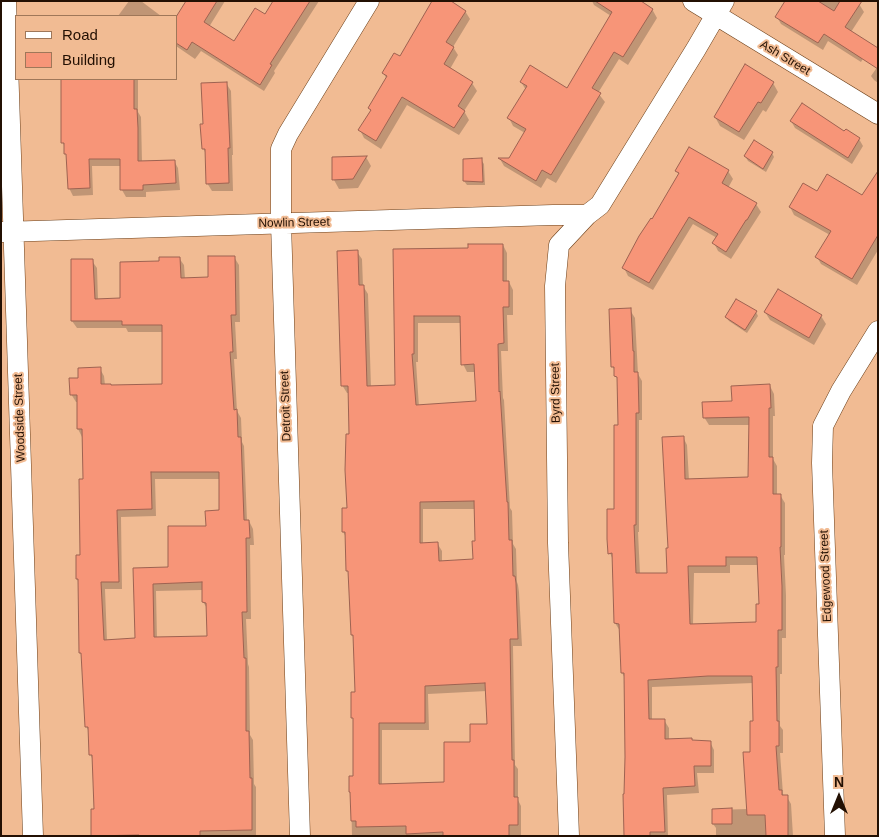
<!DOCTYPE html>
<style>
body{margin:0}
#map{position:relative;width:879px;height:837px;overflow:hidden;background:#f1bb93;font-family:Arial,sans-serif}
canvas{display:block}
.frame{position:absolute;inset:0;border:2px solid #231003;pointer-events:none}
.legend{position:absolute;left:15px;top:15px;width:162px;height:65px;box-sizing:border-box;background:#f1bb93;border:1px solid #9f7759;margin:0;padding:6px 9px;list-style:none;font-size:15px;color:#231003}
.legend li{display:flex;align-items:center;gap:10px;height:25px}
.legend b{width:25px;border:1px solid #9f7759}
.north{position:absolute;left:814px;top:772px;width:50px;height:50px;-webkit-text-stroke:4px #f1bb93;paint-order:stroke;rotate:0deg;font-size:14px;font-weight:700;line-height:20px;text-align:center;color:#231003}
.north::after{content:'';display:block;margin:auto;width:18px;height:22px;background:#231003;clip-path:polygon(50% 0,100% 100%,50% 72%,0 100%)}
</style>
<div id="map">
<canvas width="879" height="837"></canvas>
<div class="frame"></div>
<ul class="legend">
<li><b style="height:6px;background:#fff"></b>Road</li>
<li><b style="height:14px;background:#f79578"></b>Building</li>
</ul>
<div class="north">N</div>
</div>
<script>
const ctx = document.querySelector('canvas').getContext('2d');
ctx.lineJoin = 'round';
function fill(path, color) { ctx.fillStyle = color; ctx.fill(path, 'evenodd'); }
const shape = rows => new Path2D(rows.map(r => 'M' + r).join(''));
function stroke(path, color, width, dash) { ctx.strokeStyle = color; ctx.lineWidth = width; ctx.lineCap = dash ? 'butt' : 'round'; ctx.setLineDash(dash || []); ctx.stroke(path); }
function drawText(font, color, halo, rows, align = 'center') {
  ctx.font = font + ' Arial,sans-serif'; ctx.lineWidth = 4; ctx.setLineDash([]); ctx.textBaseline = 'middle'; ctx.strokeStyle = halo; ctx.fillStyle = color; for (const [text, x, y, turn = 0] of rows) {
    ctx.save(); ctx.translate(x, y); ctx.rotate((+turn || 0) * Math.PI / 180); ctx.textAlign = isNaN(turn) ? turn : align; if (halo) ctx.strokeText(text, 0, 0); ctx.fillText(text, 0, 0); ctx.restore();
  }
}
const shadow = shape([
 [129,1,141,1,161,16,118,16],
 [188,1,225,1,209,27,235,43,265,16,274,1,319,1,274,71,275,73,264,91,201,51,195,59,176,46,176,20],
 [592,1,638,1,652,9,657,18,628,65,619,59,598,93,605,102,556,183,547,178,541,188,504,166,500,159,510,159,525,133,513,126,509,118,526,90,521,82,567,90,611,16,594,5],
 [786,1,854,1,859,4,864,12,851,32,869,49,861,62,828,41,823,50,781,24,777,17],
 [465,11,470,19,453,47,458,55,450,69,472,83,477,91,464,111,469,120,459,135,407,105,381,149,364,138,360,130,371,111,369,108,387,79,383,73,400,58],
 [878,66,878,83,874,80,871,76],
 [63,79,138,79,138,112,141,117,142,162,174,161,178,168,180,190,146,192,146,197,126,197,122,190,122,166,92,166,93,195,73,196,69,188,68,157,65,148,63,143],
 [226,83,231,91,233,155,232,155,233,191,212,191,207,183,207,156,203,148,204,125],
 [773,83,778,92,766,112,763,110,744,140,720,126,715,117],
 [791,121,845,133,859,139,863,146,852,164,795,128],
 [772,153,774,157,766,172,748,161,745,156],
 [366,157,371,166,358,188,339,189,334,180,333,159],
 [481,160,484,164,485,185,467,185,464,181],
 [677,171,728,171,733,179,728,188,756,204,761,212,731,259,718,251,714,243,717,238,693,224,653,290,628,276,624,268,679,175],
 [878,173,878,250,857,285,821,264,817,257,830,235,794,215,790,207,817,192,863,197],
 [503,245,507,253,507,282,509,282,513,290,513,315,507,315,508,351,501,351,503,398,504,400,510,508,512,511,513,544,516,549,517,582,518,585,519,592,522,646,513,646,515,765,518,769,518,800,521,806,521,836,352,836,351,793,355,777,355,722,352,717,356,694,354,639,352,635,350,575,347,570,346,537,343,532,348,509,351,435,350,393,347,393,342,385,357,252,362,259,363,286,368,294,371,387,396,387,395,250,469,249],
 [418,323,461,323,463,364,467,372,476,372,478,403,419,407,416,362,418,362],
 [423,509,475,509,476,542,474,561,442,562,442,551,437,543,423,544],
 [487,691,488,725,471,744,445,783,382,785,382,730,429,730,428,694],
 [234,257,239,265,240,322,235,322,237,359,234,359,237,411,241,418,242,442,244,446,247,521,249,521,253,529,254,545,250,545,251,619,246,619,248,664,249,667,250,735,253,740,254,784,256,787,256,836,93,836,95,811,93,760,90,754,89,732,86,726,83,657,80,653,79,583,77,579,77,556,81,556,85,480,82,437,78,429,78,402,76,402,71,394,79,380,100,369,104,376,105,385,163,385,163,332,128,332,126,328,77,328,72,321,92,261,97,268,98,300,122,299,161,262,179,258,184,265,185,279,210,278],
 [155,479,220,479,220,512,169,569,135,569,137,640,107,641,105,589,122,589,121,517,156,516],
 [203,590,203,602,207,608,208,637,157,639,156,591],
 [630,310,635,318,638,374,642,381,642,420,639,420,639,532,638,532,640,574,669,574,669,549,683,437,687,445,689,480,750,478,750,425,709,425,704,417,733,402,770,386,774,394,775,416,773,416,773,459,777,466,777,495,780,495,785,503,785,555,784,555,786,595,786,638,782,638,782,674,780,674,780,726,783,730,783,753,780,753,783,794,784,797,787,797,791,804,793,836,716,836,716,828,713,824,713,810,748,809,754,722,753,683,652,687,652,720,664,720,669,728,669,740,710,742,714,750,714,773,697,773,699,793,667,795,668,836,625,836,625,678,622,673,620,631,615,623,613,560,610,553,615,510,619,426,618,381,613,367],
 [730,565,759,565,761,605,757,623,693,625,694,573,730,573],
 [756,312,758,316,747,333,729,321,726,317],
 [765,312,821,316,826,324,814,345,770,320]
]);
const building = shape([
 [186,1,217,1,204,22,234,41,255,8,265,14,273,1,310,1,270,64,272,65,260,85,192,42,187,50,176,43,176,17,186,1],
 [432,1,451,1,466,11,446,42,454,47,444,64,473,82,458,106,465,111,454,128,402,97,376,141,358,130,371,110,368,108,387,76,382,73,394,53,400,56,432,1],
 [595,1,641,1,653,9,623,57,614,52,592,88,601,93,551,175,542,170,536,181,498,158,509,158,526,129,507,118,527,86,520,82,530,65,567,88,612,12,595,1],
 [785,1,818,1,834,11,840,1,862,1,845,27,878,48,878,69,824,34,818,43,775,17,785,1],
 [745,64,774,82,761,103,758,102,739,132,714,117,745,64],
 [61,79,134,79,134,109,137,109,138,128,138,161,175,160,176,183,143,185,143,190,120,190,120,159,89,159,90,188,68,189,66,154,64,154,64,143,61,143,61,79],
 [227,82,230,148,228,148,229,183,206,184,205,149,202,149,200,124,203,124,201,83,227,82],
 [802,103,844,131,846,129,860,138,848,158,790,121,802,103],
 [754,140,773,152,763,169,744,156,754,140],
 [689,147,729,170,722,183,757,203,747,220,746,220,726,252,712,243,718,234,689,217,649,283,622,268,639,236,651,218,652,219,679,173,675,171,689,147],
 [367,156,353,179,332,180,332,157,367,156],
 [482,158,483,182,463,181,463,159,482,158],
 [878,171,878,235,852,279,815,257,831,231,789,207,803,183,817,191,827,174,862,195,878,171],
 [468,244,503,244,503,281,509,281,509,307,503,307,504,343,498,344,499,392,500,391,507,502,508,502,509,540,512,540,513,576,515,576,516,583,518,639,510,639,512,760,514,760,514,797,518,797,518,825,509,825,509,836,443,836,443,832,406,834,406,826,356,827,356,821,351,821,350,792,349,792,349,776,353,776,353,718,351,718,351,692,355,692,353,635,351,635,348,571,346,571,345,532,342,532,342,508,347,508,345,470,346,434,349,434,348,386,341,386,337,251,358,250,359,285,364,285,367,386,395,385,393,249,468,248,468,244],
 [414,316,460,316,461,365,474,364,476,401,416,405,412,354,414,354,414,316],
 [474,501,475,541,472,541,473,559,439,561,438,542,420,543,420,502,474,501],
 [485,683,487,724,470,724,470,742,444,742,444,782,379,784,379,723,425,723,425,686,485,683],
 [208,256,235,256,236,315,231,315,233,352,230,352,234,410,237,409,238,437,241,437,244,520,249,520,250,538,246,538,247,612,242,612,244,658,246,658,246,731,249,731,250,778,252,778,252,830,200,831,200,836,139,836,139,835,91,836,91,809,94,809,92,755,89,755,88,727,85,727,81,653,79,653,78,579,76,579,76,555,80,555,79,479,83,479,82,429,77,429,77,395,70,395,69,378,78,378,78,368,101,367,101,384,111,384,111,385,162,384,162,325,122,325,122,321,71,321,71,259,93,259,95,299,120,298,120,262,159,261,159,257,180,257,181,278,208,277,208,256],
 [151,472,219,472,219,510,205,511,206,526,168,526,168,567,133,568,135,638,104,640,101,582,119,582,117,510,152,509,151,472],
 [202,582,202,602,206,603,207,636,154,637,153,584,202,582],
 [778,289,822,315,809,338,764,312,778,289],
 [736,299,757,311,745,330,725,317,736,299],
 [631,308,633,351,634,351,634,372,638,372,639,413,636,413,636,525,634,525,636,573,667,573,666,548,668,548,662,437,684,436,685,479,748,477,749,417,703,418,702,402,732,401,731,386,770,384,771,408,769,408,769,457,773,457,773,494,781,494,781,547,780,547,782,586,782,630,778,630,778,667,776,667,777,721,779,721,779,746,776,746,779,790,782,790,782,795,788,795,788,836,766,836,765,815,747,815,743,752,750,752,750,721,753,721,752,676,708,676,648,680,649,719,665,719,665,739,692,738,692,740,711,741,711,766,694,766,695,786,663,788,665,832,650,832,650,836,624,836,623,794,624,794,625,757,624,673,621,673,619,624,614,623,612,553,608,554,607,539,607,509,614,509,614,425,618,425,617,377,614,376,614,367,611,367,609,309,631,308],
 [726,557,757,557,759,604,756,604,756,622,690,624,688,566,726,566,726,557],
 [732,808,732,824,712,824,712,809,732,808]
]);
const street = shape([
 [6,1,33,836],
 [693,1,878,114],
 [2,232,553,215,587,215],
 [300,836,281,223,281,149,288,134,369,1],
 [569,836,558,543,555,286,559,245,587,215,600,205,696,49,724,1],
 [835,836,822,463,823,426,841,391,878,331]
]);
const streetNames = [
 ["Ash Street",785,58,31],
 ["Nowlin Street",294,223,-1],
 ["Byrd Street",556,393,-91],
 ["Detroit Street",286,406,-92],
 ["Woodside Street",20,418,-92],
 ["Edgewood Street",826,576,-92]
];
fill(shadow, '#0003');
fill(building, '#f79578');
stroke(building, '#9d6251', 1);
stroke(street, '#6b3e18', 21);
stroke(street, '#fff', 20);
drawText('12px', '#231003', '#f1bb93', streetNames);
</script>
